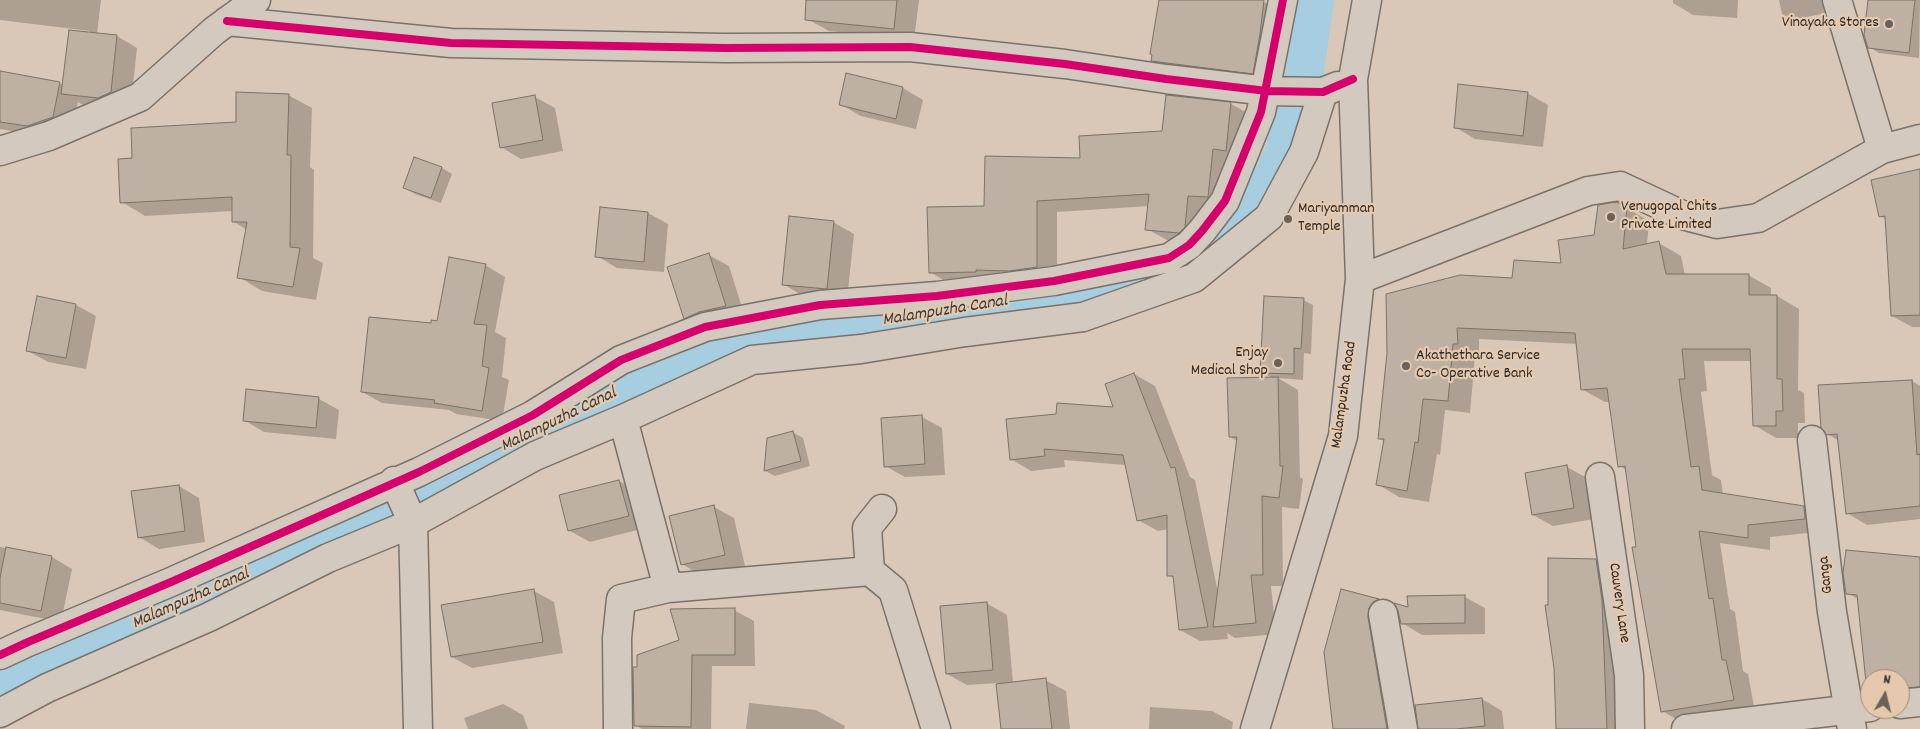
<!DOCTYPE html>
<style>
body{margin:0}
#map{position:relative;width:1920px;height:729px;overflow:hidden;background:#d9c8b7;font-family:Dekko,sans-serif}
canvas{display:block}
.north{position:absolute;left:1860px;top:669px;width:50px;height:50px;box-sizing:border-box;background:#e6c9ad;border:1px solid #9b8a79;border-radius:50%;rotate:8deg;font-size:14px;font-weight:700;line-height:20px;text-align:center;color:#2b2b2b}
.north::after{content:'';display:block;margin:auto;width:18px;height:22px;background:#68625c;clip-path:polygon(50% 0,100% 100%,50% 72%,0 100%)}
</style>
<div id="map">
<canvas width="1920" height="729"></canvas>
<div class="north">N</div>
</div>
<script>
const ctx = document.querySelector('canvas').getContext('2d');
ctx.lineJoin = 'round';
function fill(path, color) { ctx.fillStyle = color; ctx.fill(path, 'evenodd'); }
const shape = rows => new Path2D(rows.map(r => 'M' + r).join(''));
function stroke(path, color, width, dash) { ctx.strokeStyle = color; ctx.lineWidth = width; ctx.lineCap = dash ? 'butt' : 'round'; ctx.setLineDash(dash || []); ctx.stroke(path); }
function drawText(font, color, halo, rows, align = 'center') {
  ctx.font = font + ' Dekko,sans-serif'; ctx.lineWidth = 4.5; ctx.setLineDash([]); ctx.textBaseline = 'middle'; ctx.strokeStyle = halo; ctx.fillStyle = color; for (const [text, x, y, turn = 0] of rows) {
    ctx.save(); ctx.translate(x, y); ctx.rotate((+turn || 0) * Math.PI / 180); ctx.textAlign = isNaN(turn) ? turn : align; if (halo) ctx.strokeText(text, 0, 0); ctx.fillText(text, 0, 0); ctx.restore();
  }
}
const shadow = shape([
 [0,0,101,0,97,34,117,36,137,48,131,104,119,109,83,105,78,102,73,128,48,137,0,129,0,73,59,83,64,85,90,31,0,20],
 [811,0,919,0,914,40,829,31,809,20],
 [1161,0,1244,0,1264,2,1282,13,1271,83,1171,71,1153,60],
 [1673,0,1738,0,1737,18,1693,15,1673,3],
 [1779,0,1823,0,1827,13,1792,20,1782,14],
 [1869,0,1920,0,1919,58,1879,53,1869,47],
 [847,74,903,88,923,100,916,129,861,116,840,104],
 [1527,93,1548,105,1543,147,1475,139,1455,127],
 [288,95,312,108,310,167,314,170,313,258,323,263,316,300,262,291,239,277,247,230,233,221,233,211,145,216,122,202,133,159,237,124],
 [535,97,555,108,563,151,521,159,501,147],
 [1231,104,1251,115,1200,244,1167,240,1147,229,1149,206,1057,212,1057,279,950,284,930,272,985,207,1081,159,1163,132],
 [415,159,442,168,452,174,441,203,415,194,405,188],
 [1920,170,1920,327,1912,327,1892,316,1886,220,1881,216],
 [1627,208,1649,221,1647,245,1659,243,1681,256,1685,275,1748,275,1771,288,1771,296,1777,296,1799,309,1798,390,1804,393,1805,423,1798,423,1798,438,1776,438,1754,425,1751,361,1704,361,1707,391,1701,392,1712,475,1721,480,1723,494,1804,507,1826,520,1827,531,1770,537,1770,550,1720,543,1730,609,1735,612,1743,671,1748,674,1755,712,1685,724,1662,711,1627,471,1620,466,1610,402,1605,402,1583,390,1578,344,1479,339,1479,356,1475,356,1470,413,1445,410,1440,455,1437,454,1429,502,1399,497,1377,484,1385,442,1379,438,1388,353,1514,279,1563,264],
 [648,213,668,224,664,272,617,268,597,256],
 [833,222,854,234,847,300,803,296,783,284],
 [709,255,729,266,745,317,705,329,685,318],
 [485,265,505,277,495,332,506,338,502,377,509,380,502,421,456,414,449,410,382,403,362,392,432,325,438,322],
 [1303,300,1313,305,1311,354,1304,353,1303,380,1278,378,1298,390,1300,477,1303,479,1299,509,1282,507,1283,586,1271,586,1276,634,1235,638,1227,633,1228,639,1200,641,1180,630,1175,579,1169,575,1168,529,1158,531,1138,520,1126,465,1064,460,1065,467,1031,471,1011,459,1115,408,1134,374,1155,386,1190,477,1195,480,1218,593,1237,441,1230,437,1272,378,1262,372],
 [76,305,96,316,86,369,48,362,28,351],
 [1912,381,1920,386,1920,519,1867,525,1847,513,1838,440,1827,434],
 [319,399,339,410,336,439,264,432,244,420],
 [922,417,942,428,945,475,905,477,885,466],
 [792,432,803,438,810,466,775,476,765,471],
 [1567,467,1587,478,1594,519,1553,526,1533,515],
 [619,481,639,492,649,527,590,542,570,531,561,496],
 [179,486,199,498,205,542,159,549,139,537],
 [714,507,734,518,745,566,702,576,682,564],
 [0,547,52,557,72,569,61,622,0,610],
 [1920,558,1920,699,1900,704,1900,679,1870,679,1870,692,1858,599,1847,593],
 [1596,560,1614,571,1625,729,1558,729,1556,668,1549,606],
 [1342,590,1379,600,1398,611,1393,614,1405,729,1334,729],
 [534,591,554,602,563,653,472,668,452,657],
 [1409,597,1465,597,1485,608,1485,634,1422,635,1402,623,1409,608],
 [986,603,1007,615,1013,683,1045,680,1066,691,1070,729,1002,729,997,683,967,685,947,674],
 [734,610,754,621,755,666,712,666,711,729,642,729,635,725,639,668],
 [1482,699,1502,711,1504,729,1419,729],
 [749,703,816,710,845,726,844,729,746,729],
 [503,704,523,715,528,729,468,729,464,718],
 [1150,707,1212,711,1233,722,1232,729,1149,729]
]);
const canal = shape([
 [427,486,559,418,670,369,785,332,899,321,1116,285,1192,263,1255,198,1282,158,1303,85,1315,0],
 [0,686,254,571,379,510]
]);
const building = shape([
 [806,0,897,0,894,29,805,20,806,0],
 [1159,0,1264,0,1260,34,1253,74,1151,61,1152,55,1150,54,1159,0],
 [1868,0,1915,0,1909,53,1868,48,1864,35,1868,0],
 [69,30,117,35,111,92,98,98,61,94,69,30],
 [0,71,60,82,53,117,27,126,0,122,0,71],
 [846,73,903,87,896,119,839,105,846,73],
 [1458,84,1528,92,1523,136,1454,128,1458,84],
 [236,92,289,94,287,155,291,155,290,247,300,248,293,287,237,278,247,222,232,222,232,197,120,203,118,159,132,158,131,128,236,122,236,92],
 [535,95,543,140,500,148,492,103,535,95],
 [1166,95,1231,102,1226,151,1213,149,1208,197,1188,196,1185,227,1179,233,1145,230,1149,194,1037,201,1037,267,1009,271,976,270,976,272,929,273,927,207,984,206,985,156,1080,158,1079,136,1162,131,1166,95],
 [414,157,442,167,431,198,403,188,414,157],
 [1920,169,1920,315,1891,316,1885,216,1879,217,1871,180,1920,169],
 [1616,202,1627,207,1623,249,1659,241,1666,274,1749,274,1749,295,1777,295,1777,379,1782,379,1783,411,1776,411,1776,426,1753,426,1750,349,1682,349,1685,379,1679,379,1691,467,1699,466,1702,490,1804,506,1805,519,1748,525,1748,538,1699,531,1709,599,1713,598,1722,660,1726,660,1734,700,1661,712,1632,547,1636,547,1625,466,1618,467,1607,388,1581,390,1575,333,1457,328,1458,344,1453,344,1448,401,1423,399,1418,443,1415,442,1407,491,1376,485,1384,439,1378,439,1387,353,1386,294,1460,275,1512,278,1514,260,1561,263,1558,240,1594,235,1598,205,1616,202],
 [600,207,648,212,644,262,595,257,600,207],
 [789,216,834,221,827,289,782,285,789,216],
 [709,253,726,306,699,312,684,319,667,267,709,253],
 [449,257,486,264,474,324,487,325,482,366,489,368,482,411,434,403,435,400,361,392,369,317,431,323,431,320,437,321,449,257],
 [37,296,76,304,66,358,26,351,37,296],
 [1264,296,1304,298,1301,349,1294,348,1294,374,1260,373,1264,296],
 [1134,373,1171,468,1175,467,1208,627,1179,630,1173,576,1167,576,1167,515,1137,521,1123,455,1044,449,1045,456,1010,460,1006,419,1056,414,1057,403,1113,407,1105,384,1134,373],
 [1278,377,1280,466,1283,466,1279,498,1262,496,1263,575,1251,575,1256,623,1213,627,1237,437,1229,437,1227,378,1278,377],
 [1912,380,1917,455,1920,454,1920,506,1846,514,1837,434,1826,435,1821,428,1818,385,1912,380],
 [246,389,319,397,316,428,243,421,246,389],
 [922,415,925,464,884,467,881,418,922,415],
 [793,431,801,461,764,471,767,438,793,431],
 [1567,465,1574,508,1532,515,1525,473,1567,465],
 [619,480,629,516,568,531,559,495,619,480],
 [179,485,185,531,138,538,131,491,179,485],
 [714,505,725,555,681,565,669,516,714,505],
 [6,547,52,556,41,611,0,603,0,578,6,547],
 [1846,550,1920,557,1920,687,1900,688,1900,679,1870,679,1870,692,1867,692,1857,595,1846,594,1843,573,1846,550],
 [1548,558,1596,559,1602,600,1607,729,1556,729,1554,668,1545,605,1548,605,1548,558],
 [534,589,543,642,451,657,441,605,534,589],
 [1341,589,1379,599,1373,602,1369,608,1368,617,1387,729,1333,729,1324,652,1341,589],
 [1465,595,1465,623,1401,624,1398,611,1394,603,1408,607,1407,596,1465,595],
 [987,602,993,670,946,674,940,606,987,602],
 [735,608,735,655,692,655,691,727,634,726,633,667,637,667,637,655,679,640,670,609,735,608],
 [1046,678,1052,729,1001,729,996,684,1046,678],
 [1482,698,1485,726,1456,729,1418,729,1415,705,1482,698]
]);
const street = shape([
 [1837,0,1882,149],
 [227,21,451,43,725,48,910,47,1065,64,1166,79,1267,91,1323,92,1338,86],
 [0,151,49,136,140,97,214,31,256,0],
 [623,419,668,588],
 [1812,440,1832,612,1852,729],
 [1600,477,1629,675,1630,729],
 [394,481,413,523,418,729],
 [882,509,867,528,870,571,893,590,936,729],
 [1383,614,1403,729],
 [0,655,28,642,171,582,419,472,533,415,621,360,705,327,820,305,937,296,1054,281,1169,258,1189,245,1202,231,1225,201,1261,112,1283,0],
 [1900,704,1920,702],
 [0,713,47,688,209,617,328,558,413,523,535,456,623,419,752,360,861,349,965,332,1083,317,1194,278,1269,217,1304,152,1323,92],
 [618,729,617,638,621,599,668,588,870,571],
 [1686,729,1870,707]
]);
const secondary = shape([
 [1360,279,1588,191,1620,186,1682,215,1717,224,1758,218,1882,149,1920,139],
 [1255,729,1343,436,1360,279,1353,79,1367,0]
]);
const cycleway = shape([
 [227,21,451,43,725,48,910,47,1065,64,1166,79,1267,91,1323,92,1353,79],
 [0,655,28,642,171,582,419,472,533,415,621,360,705,327,820,305,937,296,1054,281,1169,258,1189,245,1202,231,1225,201,1261,112,1283,0]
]);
const markers = [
 [1889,24,5,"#68625c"],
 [1611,217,5,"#68625c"],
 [1288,219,5,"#68625c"],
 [1278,363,5,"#68625c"],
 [1406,366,5,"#68625c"]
];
const poiNames = [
 ["Vinayaka Stores",1879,24,"right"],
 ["Venugopal Chits",1621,208],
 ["Private Limited",1621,226],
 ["Mariyamman",1298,210],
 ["Temple",1298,228],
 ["Enjay",1268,354,"right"],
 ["Medical Shop",1268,372,"right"],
 ["Akathethara Service",1416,357],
 ["Co- Operative Bank",1416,375]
];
const streetNames = [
 ["Malampuzha Road",1345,395,-82],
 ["Ganga",1827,575,-96],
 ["Cauvery Lane",1618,603,82]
];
const waterNames = [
 ["Malampuzha Canal",945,312,-9],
 ["Malampuzha Canal",559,421,-26],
 ["Malampuzha Canal",191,600,-24]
];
fill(shadow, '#0003');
stroke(canal, '#a6cee0', 38);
fill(building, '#beb1a3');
stroke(building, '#79726a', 1);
stroke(street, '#79726a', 31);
stroke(secondary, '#79726a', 31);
stroke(street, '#d4c9bf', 28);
stroke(secondary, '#d4c9bf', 28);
stroke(cycleway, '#d6006c', 8);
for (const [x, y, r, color] of markers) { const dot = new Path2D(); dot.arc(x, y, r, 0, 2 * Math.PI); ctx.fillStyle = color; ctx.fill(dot); stroke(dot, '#e6c9ad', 2); }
drawText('16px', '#2b2b2b', '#e6c9ad', poiNames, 'left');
drawText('16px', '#2b2b2b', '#e6c9ad', streetNames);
drawText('italic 18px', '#353c3f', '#e6c9ad', waterNames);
</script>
